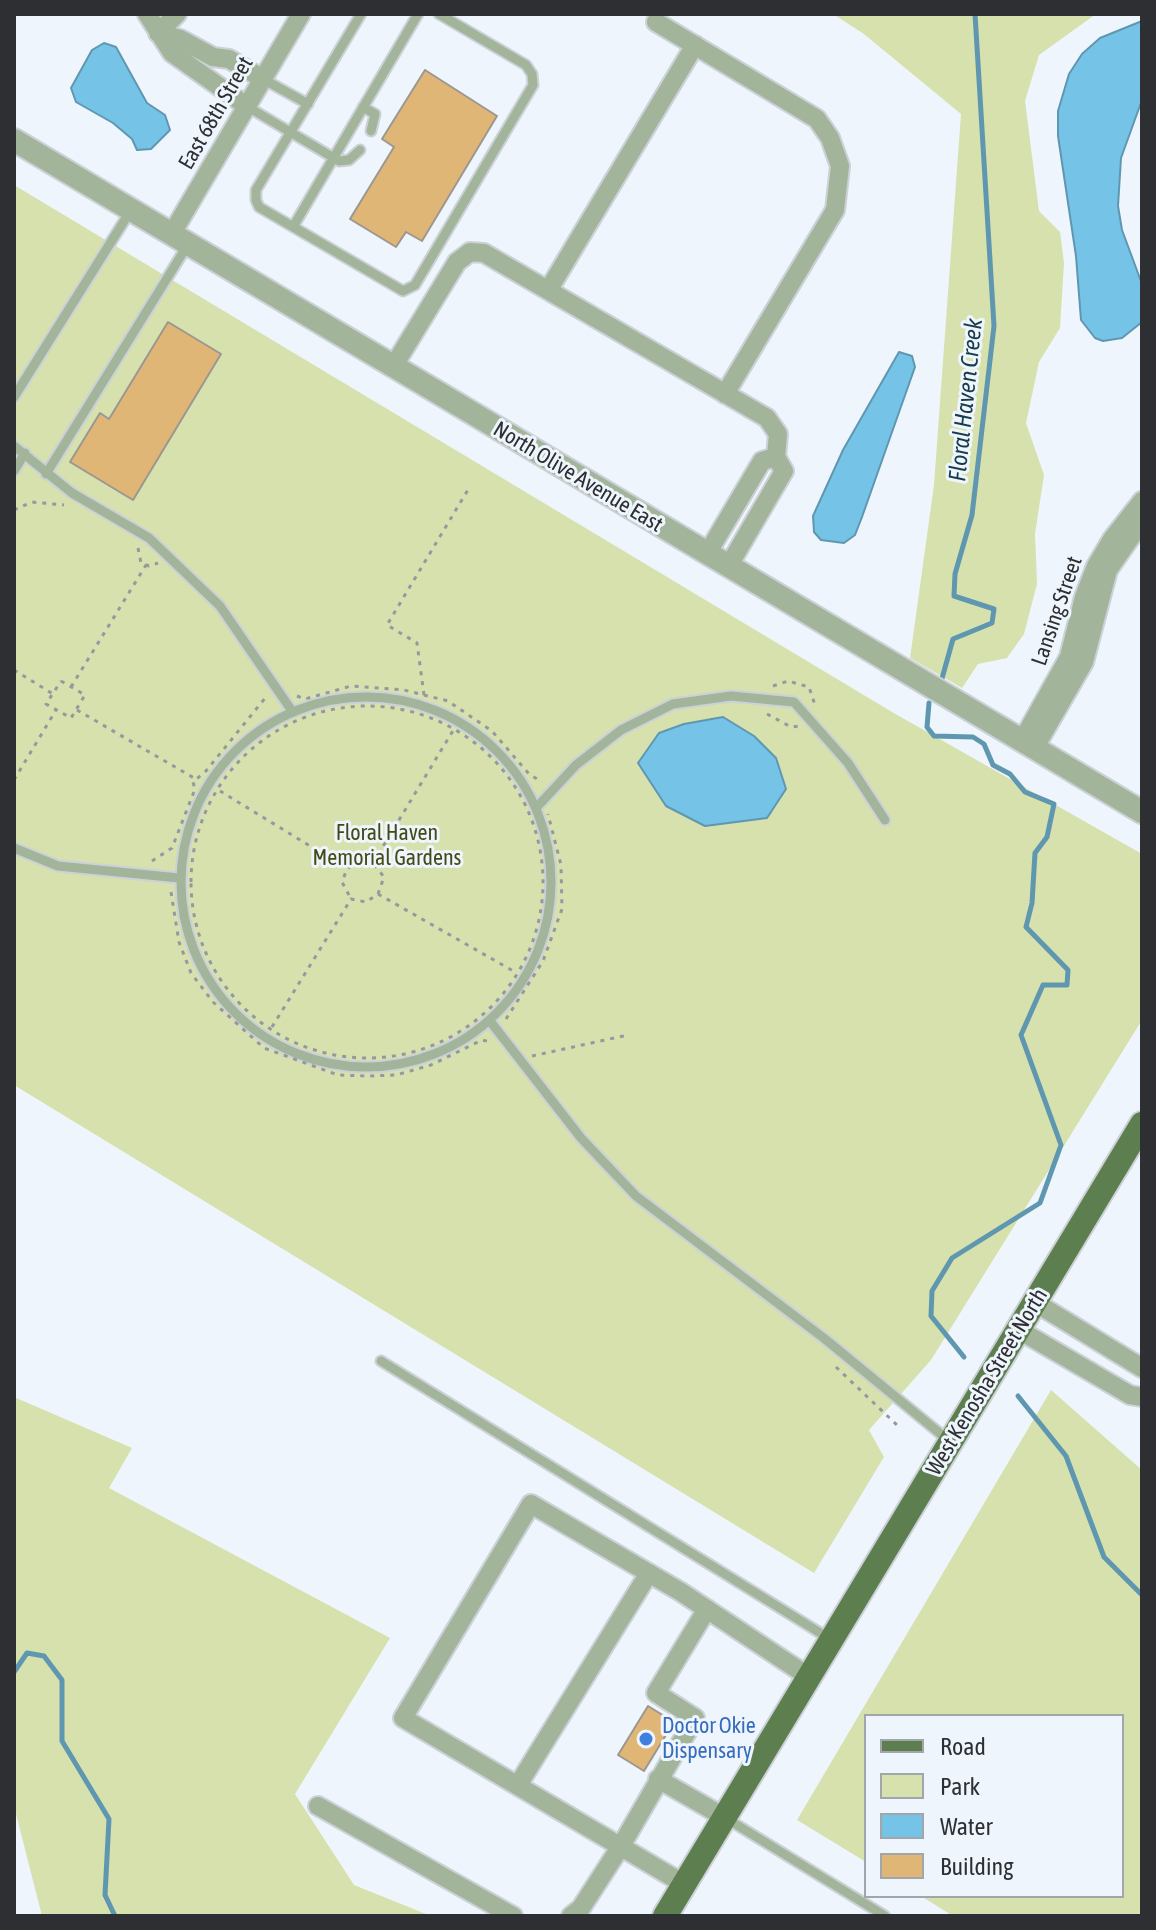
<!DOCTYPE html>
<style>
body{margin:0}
#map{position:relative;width:1156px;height:1930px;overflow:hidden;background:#eff5fc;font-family:"Asap Condensed",sans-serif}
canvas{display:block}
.frame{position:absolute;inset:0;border:16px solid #2d2f32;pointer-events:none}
.legend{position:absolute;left:864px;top:1714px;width:260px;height:184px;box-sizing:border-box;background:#eff5fc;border:2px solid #a1a6ab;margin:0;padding:10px 14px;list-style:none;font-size:24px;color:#2d2f32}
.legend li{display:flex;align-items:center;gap:16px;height:40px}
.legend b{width:40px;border:2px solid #a1a6ab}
</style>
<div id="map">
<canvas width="1156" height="1930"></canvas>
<div class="frame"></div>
<ul class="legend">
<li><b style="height:10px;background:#5d7f50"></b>Road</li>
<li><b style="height:22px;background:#d6e1ad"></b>Park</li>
<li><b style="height:22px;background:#75c4e8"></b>Water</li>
<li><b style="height:22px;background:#e0b677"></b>Building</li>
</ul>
</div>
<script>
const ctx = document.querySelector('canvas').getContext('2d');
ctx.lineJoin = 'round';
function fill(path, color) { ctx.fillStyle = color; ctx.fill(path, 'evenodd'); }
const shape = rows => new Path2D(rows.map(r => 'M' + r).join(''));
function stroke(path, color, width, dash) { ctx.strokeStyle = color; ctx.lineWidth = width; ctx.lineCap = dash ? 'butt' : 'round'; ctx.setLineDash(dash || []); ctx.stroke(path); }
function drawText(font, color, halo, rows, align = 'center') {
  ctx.font = font + ' "Asap Condensed",sans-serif'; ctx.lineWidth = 6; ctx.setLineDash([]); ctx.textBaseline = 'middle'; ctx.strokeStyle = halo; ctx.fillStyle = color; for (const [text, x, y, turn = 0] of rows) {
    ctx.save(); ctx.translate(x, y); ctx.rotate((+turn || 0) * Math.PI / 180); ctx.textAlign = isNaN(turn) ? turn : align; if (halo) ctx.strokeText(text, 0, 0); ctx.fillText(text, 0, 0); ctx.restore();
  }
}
const green = shape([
 [833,14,1096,14,1039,55,1025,101,1039,211,1060,232,1064,263,1060,328,1039,362,1026,423,1044,475,1035,534,1037,584,1024,634,1007,658,978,664,962,688,910,658,934,485,961,114,864,34],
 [14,185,892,712,1142,854,1142,1020,931,1360,869,1430,884,1457,814,1573,14,1085],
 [1051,1390,1142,1470,1142,1916,953,1916,921,1896,1122,1896,1122,1716,866,1716,866,1862,797,1820],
 [14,1397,132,1448,109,1488,390,1638,295,1794,354,1885,431,1916,42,1916,14,1806]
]);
const water = shape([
 [1142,21,1142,100,1121,158,1118,206,1122,230,1142,284,1142,322,1122,338,1103,341,1095,338,1081,320,1076,256,1058,136,1058,111,1069,74,1082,54,1100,38,1142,21],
 [104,43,116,47,147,103,165,115,170,130,151,149,137,150,132,139,113,123,76,102,71,88,92,50,104,43],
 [899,352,912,356,915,367,862,517,855,535,844,543,821,540,814,532,813,516,843,450,899,352],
 [723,717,754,736,776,758,786,789,767,818,705,826,666,806,638,763,659,733,684,724,723,717]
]);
const stream = shape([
 [941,682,953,639,992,623,994,609,954,596,955,574,972,515,994,326,975,14],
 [929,703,927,727,934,736,973,737,984,744,993,765,1010,774,1025,792,1054,804,1047,837,1035,853,1032,903,1026,927,1068,970,1067,985,1043,985,1021,1035,1061,1145,1040,1203,952,1258,932,1291,931,1316,964,1357],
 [1018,1396,1066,1456,1104,1557,1142,1595],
 [14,1672,27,1653,44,1656,62,1680,62,1741,109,1819,105,1895,115,1916]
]);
const building = shape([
 [425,70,497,116,422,241,406,232,396,247,350,219,394,147,382,139,425,70],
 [168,322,221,354,133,500,70,462,100,413,109,419,168,322],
 [648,1706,674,1722,644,1771,618,1755,648,1706]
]);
const path = shape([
 [14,510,32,502,64,505],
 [138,548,141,563,149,566,158,563],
 [14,670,53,694],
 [61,681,85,695,71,718,46,704,61,681],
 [773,686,788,681,809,687,816,708],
 [71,687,146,565],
 [424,695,417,643,387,625,469,488],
 [297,696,305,699,351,686,404,690,448,701,492,731,529,774,542,782],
 '191 882a176 176 0 1 1 352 0a176 176 0 1 1-352 0Z',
 [77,710,194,778],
 [767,714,791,727,800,726],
 [14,780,56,710],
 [220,791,346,868],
 [152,861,172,848,195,789,193,782,206,771,266,697],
 [373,863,454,729],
 [171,892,179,942,191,973,213,1002,264,1048,338,1075,368,1076,396,1075,431,1065,482,1040,491,1042],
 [378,894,515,972],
 [506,1019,543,961,562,909,561,865,548,814],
 [272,1027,351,899,366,902,378,894,384,877,373,863,359,860,347,869,342,882,351,899],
 [532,1056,628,1035],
 [836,1367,899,1427]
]);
const service = shape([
 [361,14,256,190,256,200,259,207,403,291,415,285,533,85,532,74,526,65,439,14],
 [263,79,308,104],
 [248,107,339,161,349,160,360,150],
 [363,107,375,114,371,131],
 [293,227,418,14],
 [14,397,131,210],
 [14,446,72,493,149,538,220,606,292,711],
 [14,471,25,453],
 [46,474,187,246],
 '181 882a185 185 0 1 1 370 0a185 185 0 1 1-370 0Z',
 [537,807,576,765,621,730,673,704,731,696,794,702,848,763,885,820],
 [14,848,58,866,179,878],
 [490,1021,581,1138,636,1196,825,1339,948,1440],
 [381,1361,830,1639],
 [724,1817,885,1916]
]);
const minor = shape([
 [147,14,172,53,248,107],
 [656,22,817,119,830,138,840,166,835,210,725,394],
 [158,33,180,39,213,57,229,59,263,79],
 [158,33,177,14],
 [171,235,301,14],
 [549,289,695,45],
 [393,367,457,262,470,252,484,253,767,418,778,434,776,457],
 [707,554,762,461,776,457,784,471,728,567],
 [1022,741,1069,657,1084,597,1096,566,1112,539,1142,501],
 [1034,749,1084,662,1108,570,1142,521],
 [1036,1303,1142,1368],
 [1019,1330,1130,1395,1142,1397],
 [658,1779,724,1817],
 [518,1785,649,1573],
 [318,1806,513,1916],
 [684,1884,403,1718,531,1504,681,1592,809,1677],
 [571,1916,581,1908,621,1846,695,1718,656,1693,707,1609]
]);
const tertiary = shape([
 [14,140,1142,812]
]);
const primary = shape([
 [665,1916,1142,1124]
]);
const markers = [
 [646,1739,8,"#3f7fe0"]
];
const streetNames = [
 ["East 68th Street",216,113,-60],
 ["North Olive Avenue East",578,477,31],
 ["Lansing Street",1057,611,-71],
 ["West Kenosha Street North",987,1382,-59]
];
const parkNames = [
 ["Floral Haven",387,833],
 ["Memorial Gardens",387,858]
];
const shopNames = [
 ["Doctor Okie",662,1726],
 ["Dispensary",662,1751]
];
const waterNames = [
 ["Floral Haven Creek",966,400,-84]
];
fill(green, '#d6e1ad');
fill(water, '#75c4e8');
stroke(water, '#5f97b1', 2);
stroke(stream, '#5f97b1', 5);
fill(building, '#e0b677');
stroke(building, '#9c9790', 2);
stroke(service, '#ccd1d8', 13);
stroke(minor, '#ccd1d8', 22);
stroke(tertiary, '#ccd1d8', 26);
stroke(primary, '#ccd1d8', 28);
stroke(path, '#95999f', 3, [4, 6]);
stroke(service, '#a2b59b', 9);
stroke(minor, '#a2b59b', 18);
stroke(tertiary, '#a2b59b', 22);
stroke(primary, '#5d7f50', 24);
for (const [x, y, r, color] of markers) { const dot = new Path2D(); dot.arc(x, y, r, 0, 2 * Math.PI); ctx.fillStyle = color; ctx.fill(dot); stroke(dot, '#eff5fc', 3); }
drawText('22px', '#2d2f32', '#eff5fc', streetNames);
drawText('22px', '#434a17', '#eff5fc', parkNames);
drawText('22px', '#366cbe', '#eff5fc', shopNames, 'left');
drawText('italic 24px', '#173c4b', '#eff5fc', waterNames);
</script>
